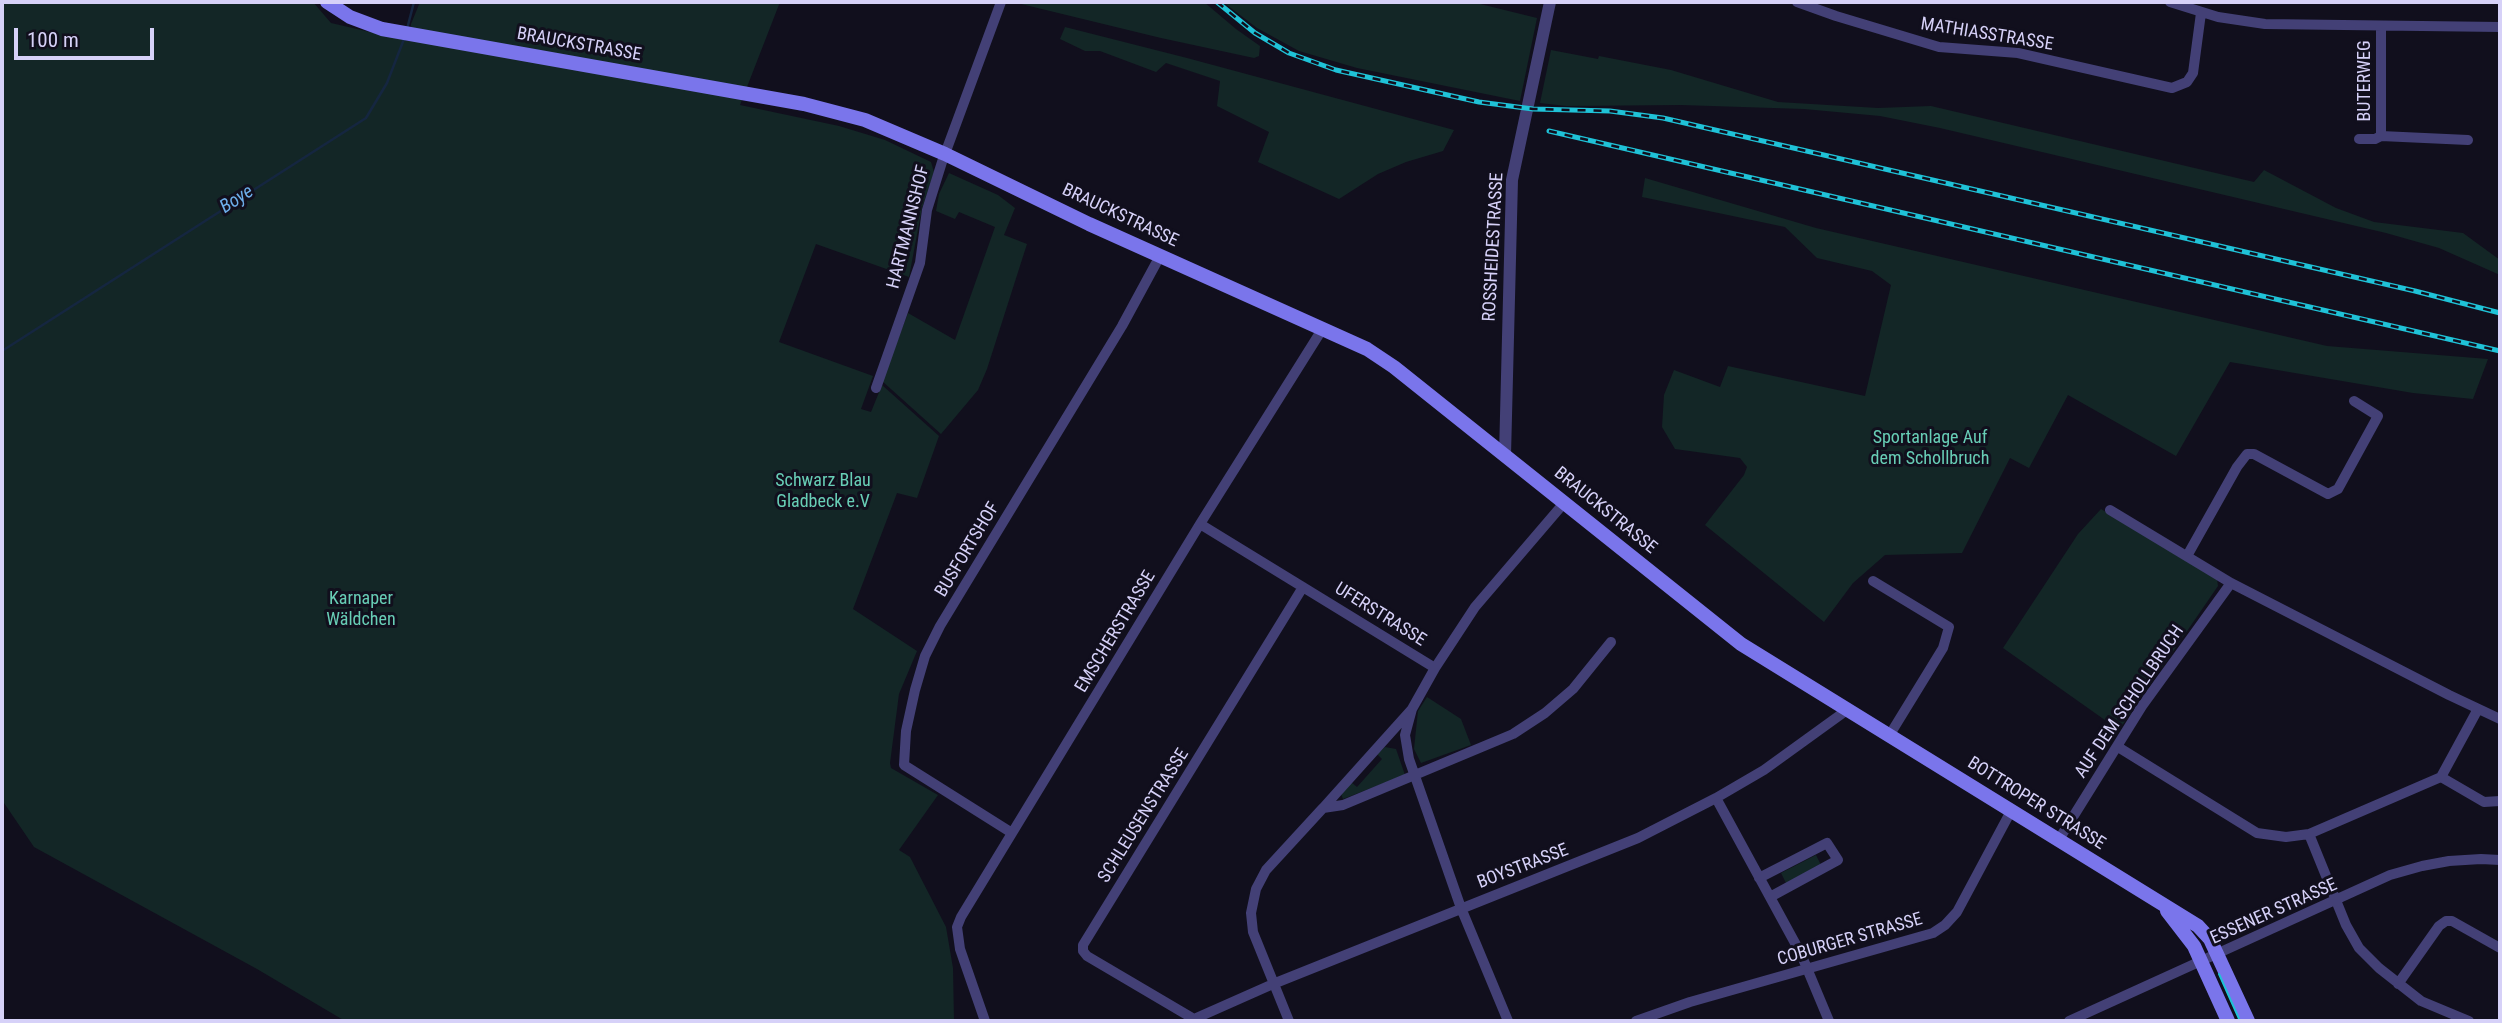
<!DOCTYPE html>
<meta charset="utf-8">
<style>
body{margin:0}
#map{position:relative;width:2502px;height:1023px;overflow:hidden;background:#110f1d;font-family:"Roboto Condensed",sans-serif}
canvas{display:block}
.frame{position:absolute;inset:0;border:4px solid #d6d1f8;pointer-events:none}
.scale{position:absolute;left:14px;top:28px;width:140px;height:32px;box-sizing:border-box;border:4px solid #d6d1f8;border-top:0;padding-left:9px;font-size:21px;line-height:24px;white-space:nowrap;color:#d6d1f8;-webkit-text-stroke:5px #110f1d;paint-order:stroke}
</style>
<div id="map">
<canvas width="2502" height="1023"></canvas>
<div class="frame"></div>
<div class="scale">100 m</div>
</div>
<script>
const ctx = document.querySelector('canvas').getContext('2d');
ctx.lineJoin = 'round';
function fill(path, color) { ctx.fillStyle = color; ctx.fill(path, 'evenodd'); }
const shape = rows => new Path2D(rows.map(r => 'M' + r).join(''));
function stroke(path, color, width, dash) { ctx.strokeStyle = color; ctx.lineWidth = width; ctx.lineCap = dash ? 'butt' : 'round'; ctx.setLineDash(dash || []); ctx.stroke(path); }
function drawText(font, color, halo, rows, align = 'center') {
  ctx.font = font + ' "Roboto Condensed",sans-serif'; ctx.lineWidth = 6; ctx.setLineDash([]); ctx.textBaseline = 'middle'; ctx.strokeStyle = halo; ctx.fillStyle = color; for (const [text, x, y, turn = 0] of rows) {
    ctx.save(); ctx.translate(x, y); ctx.rotate((+turn || 0) * Math.PI / 180); ctx.textAlign = isNaN(turn) ? turn : align; if (halo) ctx.strokeText(text, 0, 0); ctx.fillText(text, 0, 0); ctx.restore();
  }
}
const green = shape([
 [2,2,313,2,331,23,409,41,411,24,420,2,780,2,740,105,839,126,885,140,931,162,934,172,922,208,909,277,816,244,779,342,873,376,861,409,871,412,882,385,939,436,917,498,897,493,853,609,917,651,899,694,890,763,891,768,938,795,899,850,910,857,946,927,953,968,954,1021,345,1021,257,969,34,847,2,800],
 [1013,2,1204,2,1236,29,1260,46,1259,56,1254,58,1161,38],
 [1223,2,1472,2,1537,18,1520,101,1357,68,1299,51,1257,28],
 [1065,27,1187,58,1454,130,1443,151,1406,162,1378,174,1339,199,1258,162,1269,132,1217,106,1220,81,1166,63,1156,72,1100,51,1085,51,1060,39],
 [1551,50,1598,59,1599,56,1671,70,1778,102,1878,108,1931,106,2254,182,2264,170,2336,208,2374,222,2463,233,2500,260,2500,275,2439,248,2386,233,1940,128,1880,116,1804,109,1681,105,1566,106,1540,103],
 [949,173,998,195,1015,208,1004,235,1027,244,987,369,978,390,941,434,882,381,908,313,955,340,995,227,959,212,955,219,936,211,939,194],
 [1645,178,1816,228,2327,346,2488,359,2473,399,2413,393,2230,362,2176,456,2068,395,2029,468,2010,458,1962,553,1885,555,1853,583,1824,622,1705,525,1744,475,1747,467,1740,458,1675,449,1662,427,1664,395,1674,370,1720,387,1728,366,1865,396,1891,285,1872,271,1817,258,1785,227,1642,197],
 [2101,509,2217,579,2218,586,2119,730,2003,648,2078,534],
 [1427,697,1461,719,1471,745,1421,763,1414,749,1418,711],
 [1385,747,1396,749,1405,775,1343,799,1341,794,1351,782,1357,787,1382,759,1377,754],
 [1816,855,1821,865,1786,883,1781,873]
]);
const stream = shape([
 [407,29,414,2],
 [2,351,366,118,387,83,404,39]
]);
const minor = shape([
 [1797,2,1836,16,1939,47,2018,53,2172,88,2187,82,2193,73,2201,13],
 [2170,2,2218,17,2265,24,2500,27],
 [2381,26,2381,136,2468,140],
 [2359,139,2375,139,2381,136],
 [876,388,920,263,927,210,942,162,1001,2],
 [2110,510,2231,583,2449,695,2500,719],
 [1200,524,1435,668,1475,607,1564,503],
 [2187,556,2237,467,2247,454,2254,454,2328,494,2338,489,2378,416,2354,401],
 [1873,581,1949,627,1943,648,1889,736],
 [1435,668,1412,709,1405,735,1409,759,1461,908,1508,1021],
 [1412,709,1323,808,1343,805,1513,734,1545,713,1573,689,1611,642],
 [2118,747,2257,833,2286,837,2309,834,2441,777,2478,709],
 [2441,777,2484,802,2500,801],
 [1716,798,1801,954,1829,1021],
 [1012,833,904,765,906,731,915,690,925,656,940,626,1122,326,1160,256],
 [2309,834,2346,925,2359,948,2379,968,2421,1001,2469,1021],
 [2058,841,2142,706,2231,583],
 [1759,878,1827,843,1838,860,1770,897],
 [2398,984,2439,926,2446,921,2452,921,2500,948],
 [1194,1019,1087,956,1083,951,1083,945,1303,587],
 [985,1021,960,949,957,927,961,917,1200,524,1323,328],
 [1193,1021,1194,1019,1273,984,1638,838,1716,798,1764,770,1847,710],
 [1289,1021,1253,932,1251,913,1256,889,1266,870,1323,808],
 [1636,1021,1690,1002,1933,933,1945,925,1957,912,2011,811],
 [2069,1021,2390,875,2422,866,2449,861,2481,859,2500,860]
]);
const tertiary = shape([
 [1505,455,1512,180,1550,2]
]);
const secondary = shape([
 [327,2,350,17,382,29,804,104,865,120,945,154,1089,224,1367,349,1394,367,1741,644,2198,926,2210,939,2248,1021],
 [2167,911,2194,946,2228,1021]
]);
const tram = shape([
 [2219,974,2240,1021]
]);
const rail = shape([
 [1217,2,1255,33,1289,53,1336,70,1479,102,1533,109,1610,111,1663,118,2415,291,2500,313],
 [1549,131,2500,351]
]);
const streetNames = [
 ["MATHIASSTRASSE",1987,35,9],
 ["BRAUCKSTRASSE",579,45,10],
 ["BUTERWEG",2365,81,-90],
 ["BRAUCKSTRASSE",1120,216,25],
 ["HARTMANNSHOF",909,227,-76],
 ["ROSSHEIDESTRASSE",1494,247,-87],
 ["BRAUCKSTRASSE",1605,511,39],
 ["BUSFORTSHOF",968,550,-59],
 ["UFERSTRASSE",1380,615,32],
 ["EMSCHERSTRASSE",1116,632,-59],
 ["AUF DEM SCHOLLBRUCH",2130,702,-56],
 ["BOTTROPER STRASSE",2036,804,32],
 ["SCHLEUSENSTRASSE",1144,816,-58],
 ["BOYSTRASSE",1523,867,-21],
 ["ESSENER STRASSE",2274,912,-24],
 ["COBURGER STRASSE",1850,940,-16]
];
const parkNames = [
 ["Sportanlage Auf",1930,438],
 ["dem Schollbruch",1930,459],
 ["Schwarz Blau",823,481],
 ["Gladbeck e.V",823,502],
 ["Karnaper",361,599],
 ["Wäldchen",361,620]
];
const waterNames = [
 ["Boye",237,200,-33]
];
fill(green, '#132626');
stroke(stream, '#152640', 2.5);
stroke(minor, '#434076', 10);
stroke(tertiary, '#434076', 12);
stroke(secondary, '#7a75eb', 14);
stroke(tram, '#1fc2d7', 2);
stroke(rail, '#1fc2d7', 5);
stroke(rail, '#110f1d', 2.5, [8]);
drawText('18px', '#d6d1f8', '#110f1d', streetNames);
drawText('18px', '#68ceb6', '#110f1d', parkNames);
drawText('italic 19px', '#6daeea', '#110f1d', waterNames);
</script>
